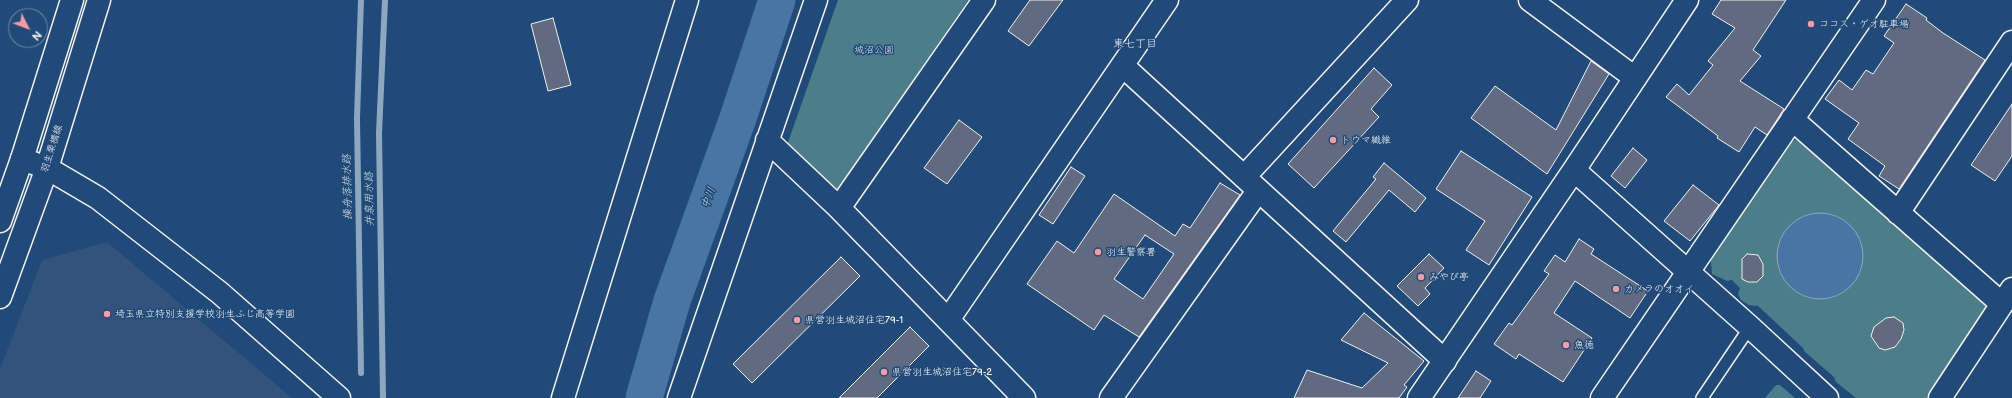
<!DOCTYPE html>
<meta charset="utf-8">
<style>
body{margin:0}
#map{position:relative;width:2012px;height:398px;overflow:hidden;background:#1f4a7a;font-family:"Balsamiq Sans",sans-serif}
canvas{display:block}
.north{position:absolute;left:8px;top:8px;width:40px;height:40px;box-sizing:border-box;background:#1f4a7a;border:1px solid #748da6;border-radius:50%;rotate:132deg;font-size:11px;font-weight:700;line-height:16px;text-align:center;color:#f4f1e8}
.north::after{content:'';display:block;margin:auto;width:14px;height:18px;background:#ff9aa2;clip-path:polygon(50% 0,100% 100%,50% 72%,0 100%)}
</style>
<div id="map">
<canvas width="2012" height="398"></canvas>
<div class="north">N</div>
</div>
<script>
const ctx = document.querySelector('canvas').getContext('2d');
ctx.lineJoin = 'round';
function fill(path, color) { ctx.fillStyle = color; ctx.fill(path, 'evenodd'); }
const shape = rows => new Path2D(rows.map(r => 'M' + r).join(''));
function stroke(path, color, width, dash) { ctx.strokeStyle = color; ctx.lineWidth = width; ctx.lineCap = dash ? 'butt' : 'round'; ctx.setLineDash(dash || []); ctx.stroke(path); }
function drawText(font, color, halo, rows, align = 'center') {
  ctx.font = font + ' "Balsamiq Sans","Klee One",sans-serif'; ctx.lineWidth = 3; ctx.setLineDash([]); ctx.textBaseline = 'middle'; ctx.strokeStyle = halo; ctx.fillStyle = color; for (const [text, x, y, turn = 0] of rows) {
    ctx.save(); ctx.translate(x, y); ctx.rotate((+turn || 0) * Math.PI / 180); ctx.textAlign = isNaN(turn) ? turn : align; if (halo) ctx.strokeText(text, 0, 0); ctx.fillText(text, 0, 0); ctx.restore();
  }
}
const built = shape([
 [107,242,292,398,0,398,0,369,42,260]
]);
const green = shape([
 [838,0,968,0,838,190,787,145],
 [1797,139,1808,141,1991,303,1932,398,1856,398,1836,382,1834,377,1804,351,1803,348,1757,305,1756,306,1749,305,1741,300,1738,294,1740,288,1732,280,1727,281,1712,274,1711,261,1787,144],
 [1776,385,1780,385,1795,398,1765,398]
]);
const water = shape([
 '1777 256a43 43 0 1 1 86 0a43 43 0 1 1-86 0Z'
]);
const stream = shape([
 [361,373,357,118,361,0],
 [383,398,379,133,385,0]
]);
const river = shape([
 [644,398,672,301,738,118,777,0]
]);
const building = shape([
 [1030,0,1063,0,1029,46,1008,31,1030,0],
 [1721,0,1786,0,1753,50,1761,56,1740,81,1784,109,1767,135,1755,127,1739,152,1717,138,1718,136,1666,97,1677,84,1689,95,1713,65,1708,61,1735,28,1712,14,1721,0],
 [1906,4,1927,18,1926,20,1943,33,1985,60,1899,189,1879,176,1885,166,1848,139,1859,123,1825,99,1839,80,1852,90,1866,70,1873,74,1894,43,1884,36,1906,4],
 [553,18,571,85,548,91,531,24,553,18],
 [1591,61,1609,74,1547,174,1471,118,1495,86,1556,130,1591,61],
 [1374,68,1392,85,1371,109,1379,117,1314,188,1288,164,1374,68],
 [2012,104,2012,156,1995,181,1971,165,2012,104],
 [959,120,982,137,947,184,924,168,959,120],
 [1633,148,1647,160,1625,188,1611,176,1633,148],
 [1461,151,1532,197,1489,265,1466,250,1485,221,1436,189,1461,151],
 [1384,163,1426,198,1415,212,1389,190,1346,242,1333,231,1376,179,1373,177,1384,163],
 [1071,167,1085,176,1053,224,1039,215,1071,167],
 [1220,183,1240,195,1139,337,1104,315,1094,330,1027,284,1057,241,1074,253,1114,194,1175,236,1183,224,1190,228,1220,183],
 [1145,235,1174,254,1143,299,1114,279,1145,235],
 [1693,185,1719,205,1690,241,1664,221,1693,185],
 [1579,239,1594,249,1591,254,1648,291,1630,318,1575,281,1554,313,1592,338,1563,382,1519,354,1516,359,1494,344,1509,323,1512,325,1549,274,1544,271,1555,255,1565,262,1579,239],
 [1429,254,1444,268,1425,288,1430,294,1418,306,1397,286,1429,254],
 [1747,254,1758,255,1763,264,1763,276,1757,282,1748,282,1742,279,1742,259,1747,254],
 [841,257,860,276,752,383,733,364,841,257],
 [1364,313,1424,361,1404,385,1407,387,1399,398,1294,398,1307,370,1362,388,1388,363,1341,340,1364,313],
 [1894,317,1903,323,1904,330,1901,339,1895,347,1885,350,1879,348,1871,336,1874,327,1886,318,1894,317],
 [910,327,929,346,877,398,839,398,910,327],
 [1476,371,1491,381,1480,398,1458,398,1476,371]
]);
const lane = shape([
 [1702,398,1750,327]
]);
const street = shape([
 [1530,0,1635,78],
 [1123,66,1445,361],
 [1792,119,2002,304],
 [767,140,839,208,1024,398],
 [1244,177,1407,0],
 [839,208,984,0],
 [1898,213,2012,42],
 [948,320,1167,0],
 [563,398,687,0],
 [679,398,816,0],
 [1111,398,1258,191],
 [1602,398,1874,0],
 [1940,398,2012,289]
]);
const secondary = shape([
 [22,159,47,168,98,198,220,293,339,398],
 [1574,170,1750,327,1827,398],
 [1419,398,1574,170,1687,0]
]);
const primary = shape([
 [0,221,22,159,72,0],
 [0,297,47,168,99,0]
]);
const markers = [
 [1811,24,4,"#ff9aa2"],
 [1333,140,4,"#ff9aa2"],
 [1098,252,4,"#ff9aa2"],
 [1421,277,4,"#ff9aa2"],
 [1616,289,4,"#ff9aa2"],
 [107,314,4,"#ff9aa2"],
 [797,320,4,"#ff9aa2"],
 [1566,345,4,"#ff9aa2"],
 [884,372,4,"#ff9aa2"]
];
const poiNames = [
 ["ココス・ゲオ駐車場",1819,24],
 ["トウマ繊維",1341,140],
 ["羽生警察署",1106,252],
 ["みやび亭",1429,277],
 ["カメラのオオイ",1624,289],
 ["埼玉県立特別支援学校羽生ふじ高等学園",115,314],
 ["県営羽生城沼住宅79-1",805,320],
 ["魚徳",1574,345],
 ["県営羽生城沼住宅79-2",892,372]
];
const parkNames = [
 ["城沼公園",874,50]
];
const streetNames = [
 ["羽生栗橋線",52,149,-72]
];
const neighbourhoodNames = [
 ["東七丁目",1135,44]
];
const waterNames = [
 ["操舟落排水路",348,187,-91],
 ["中川",709,198,-70],
 ["井泉用水路",370,199,-91]
];
fill(built, '#32547c');
fill(green, '#4c7e8a');
fill(water, '#4975a4');
stroke(water, '#8da7bf', 1);
stroke(stream, '#8da7bf', 6);
stroke(river, '#4975a4', 37);
fill(building, '#606a80');
stroke(building, '#f4f1e8', 1);
stroke(lane, '#f4f1e8', 14);
stroke(street, '#f4f1e8', 25);
stroke(secondary, '#f4f1e8', 25);
stroke(primary, '#f4f1e8', 25);
stroke(lane, '#1f4a7a', 11);
stroke(street, '#1f4a7a', 22);
stroke(secondary, '#1f4a7a', 22);
stroke(primary, '#1f4a7a', 22);
for (const [x, y, r, color] of markers) { const dot = new Path2D(); dot.arc(x, y, r, 0, 2 * Math.PI); ctx.fillStyle = color; ctx.fill(dot); stroke(dot, '#1f4a7a', 1.5); }
drawText('10px', '#f4f1e8', '#1f4a7a', poiNames, 'left');
drawText('10px', '#dbe0da', '#1f4a7a', parkNames);
drawText('10px', '#f4f1e8', '#1f4a7a', streetNames);
drawText('11px', '#f4f1e8', '#1f4a7a', neighbourhoodNames);
drawText('italic 11px', '#dadede', '#1f4a7a', waterNames);
</script>
